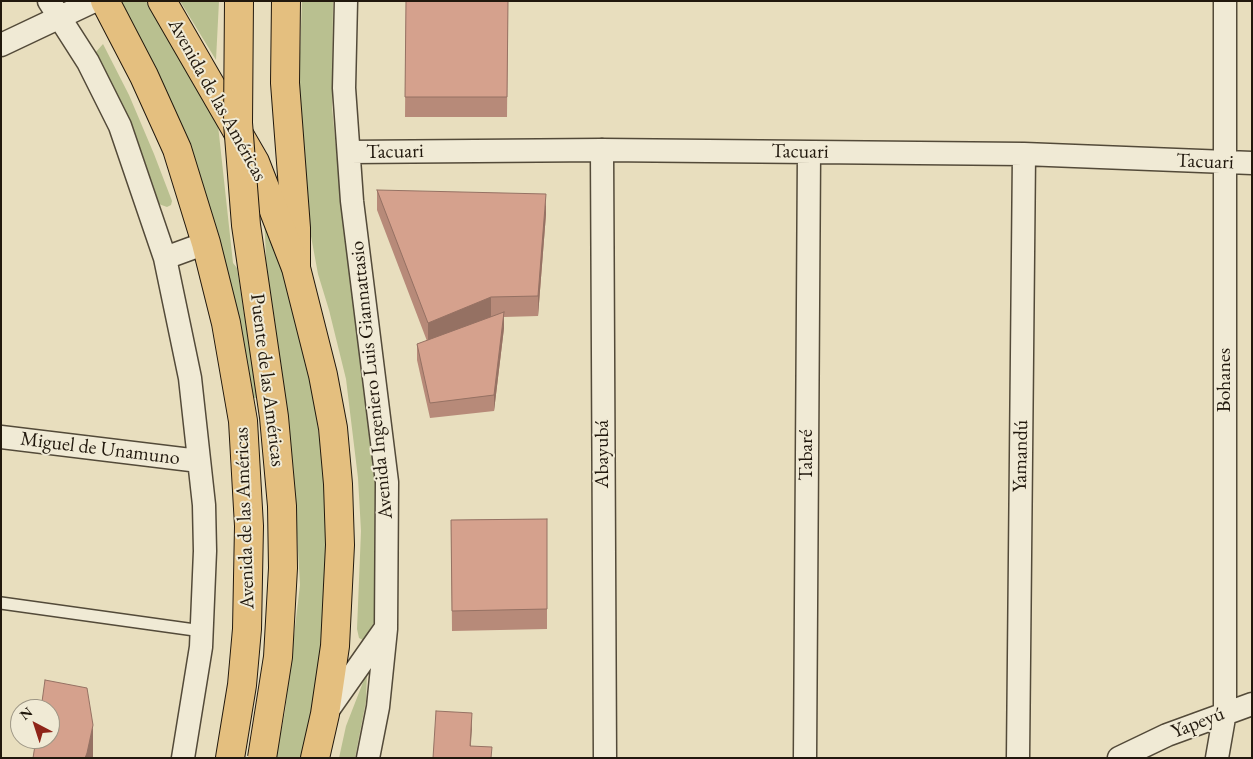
<!DOCTYPE html>
<meta charset="utf-8">
<style>
body{margin:0}
#map{position:relative;width:1253px;height:759px;overflow:hidden;background:#e8debe;font-family:"EB Garamond",serif}
canvas{display:block}
.frame{position:absolute;inset:0;border:2px solid #21180d;pointer-events:none}
.north{position:absolute;left:10px;top:699px;width:50px;height:50px;box-sizing:border-box;background:#f0ead5;border:1px solid #9d9685;border-radius:50%;rotate:320deg;font-size:14px;font-weight:700;line-height:20px;text-align:center;color:#21180d}
.north::after{content:'';display:block;margin:auto;width:18px;height:22px;background:#8f2418;clip-path:polygon(50% 0,100% 100%,50% 72%,0 100%)}
</style>
<div id="map">
<canvas width="1253" height="759"></canvas>
<div class="frame"></div>
<div class="north">N</div>
</div>
<script>
const ctx = document.querySelector('canvas').getContext('2d');
ctx.lineJoin = 'round';
function fill(path, color) { ctx.fillStyle = color; ctx.fill(path, 'evenodd'); }
const shape = rows => new Path2D(rows.map(r => 'M' + r).join(''));
function stroke(path, color, width, dash) { ctx.strokeStyle = color; ctx.lineWidth = width; ctx.lineCap = dash ? 'butt' : 'round'; ctx.setLineDash(dash || []); ctx.stroke(path); }
function drawText(font, color, halo, rows, align = 'center') {
  ctx.font = font + ' "EB Garamond",serif'; ctx.lineWidth = 4; ctx.setLineDash([]); ctx.textBaseline = 'middle'; ctx.strokeStyle = halo; ctx.fillStyle = color; for (const [text, x, y, turn = 0] of rows) {
    ctx.save(); ctx.translate(x, y); ctx.rotate((+turn || 0) * Math.PI / 180); ctx.textAlign = isNaN(turn) ? turn : align; if (halo) ctx.strokeText(text, 0, 0); ctx.fillText(text, 0, 0); ctx.restore();
  }
}
const green = shape([
 [118,1,146,1,217,116,233,263,237,268,257,398,252,398],
 [180,1,219,1,216,60],
 [302,1,333,1,332,107,344,231,375,483,374,623,363,640,359,638,357,629,361,531,358,478,346,379,329,310,318,274,308,220,298,105],
 [103,44,129,95,154,154,172,201,171,205,167,207,156,203,95,53],
 [264,213,293,304,314,399,327,494,328,562,324,638,311,724,302,758,276,758,285,711,300,585,293,464,267,281],
 [367,672,366,701,355,758,339,758,346,726]
]);
const lane = shape([
 [1,603,202,631]
]);
const street = shape([
 [49,1,88,62,120,126,165,258,190,378,204,505,205,551,201,647,183,758],
 [346,1,344,88,352,201,387,482,386,629,378,707,368,758],
 [1,45,94,1],
 [602,150,605,758],
 [349,152,602,150,1024,154,1252,163],
 [165,258,206,243],
 [1,437,199,461],
 [326,713,385,629],
 [805,758,809,153],
 [1018,758,1024,154],
 [1119,758,1167,735,1252,704],
 [1217,758,1225,712,1225,1]
]);
const primary = shape([
 [286,1,285,83,296,228,296,267]
]);
const highway = shape([
 [105,1,144,76,177,149,206,243,226,323,243,421,249,526,247,629,242,685,230,758],
 [162,1,255,162,296,268,323,375,333,428,338,484,340,545,335,646,325,714,315,758]
]);
const primaryBridge = shape([
 [239,1,238,123,246,225,274,417,282,506,283,568,278,657,262,758]
]);
const wall = shape([
 [406,1,508,1,507,117,405,117],
 [377,190,546,214,538,316,504,317,504,328,494,411,430,418,417,360,417,344,427,341,377,210],
 [547,519,547,629,452,631,451,520]
]);
const shadedWall = shape([
 [546,194,546,214,538,316,538,296],
 [491,297,491,317,428,343,428,323],
 [504,312,504,328,494,411,494,395],
 [472,713,472,728,470,758,470,746],
 [93,725,93,758,85,758]
]);
const building = shape([
 [406,1,508,1,507,97,405,97,406,1],
 [377,190,546,194,538,296,491,297,428,323,377,190],
 [504,312,494,395,430,403,417,344,504,312],
 [547,519,547,609,452,611,451,520,547,519],
 [45,680,87,688,93,725,87,753,85,758,33,758,36,739,50,739,50,709,41,709,45,680],
 [436,711,472,713,470,746,492,747,491,758,433,758,436,711]
]);
const streetNames = [
 ["Avenida de las Américas",217,100,61],
 ["Tacuari",395,152,-1],
 ["Tacuari",800,152,1],
 ["Tacuari",1205,162,2],
 ["Puente de las Américas",267,380,83],
 ["Avenida Ingeniero Luis Giannattasio",372,380,-96],
 ["Bohanes",1225,380,-90],
 ["Miguel de Unamuno",100,449,7],
 ["Abayubá",603,454,-90],
 ["Tabaré",807,455,-90],
 ["Yamandú",1021,456,-89],
 ["Avenida de las Américas",245,518,-92],
 ["Yapeyú",1198,723,-21]
];
fill(green, '#b9c090');
stroke(lane, '#534a39', 14);
stroke(street, '#534a39', 25);
stroke(primary, '#21180d', 30);
stroke(highway, '#21180d', 30);
stroke(lane, '#f0ead5', 11);
stroke(street, '#f0ead5', 22);
stroke(primary, '#e4bf7f', 28);
stroke(highway, '#e4bf7f', 28);
stroke(primaryBridge, '#21180d', 30, []);
stroke(primaryBridge, '#e4bf7f', 28);
fill(wall, '#b78a79');
fill(shadedWall, '#957163');
fill(building, '#d5a18d');
stroke(building, '#957163', 1);
drawText('20px', '#21180d', '#f0ead5', streetNames);
</script>
